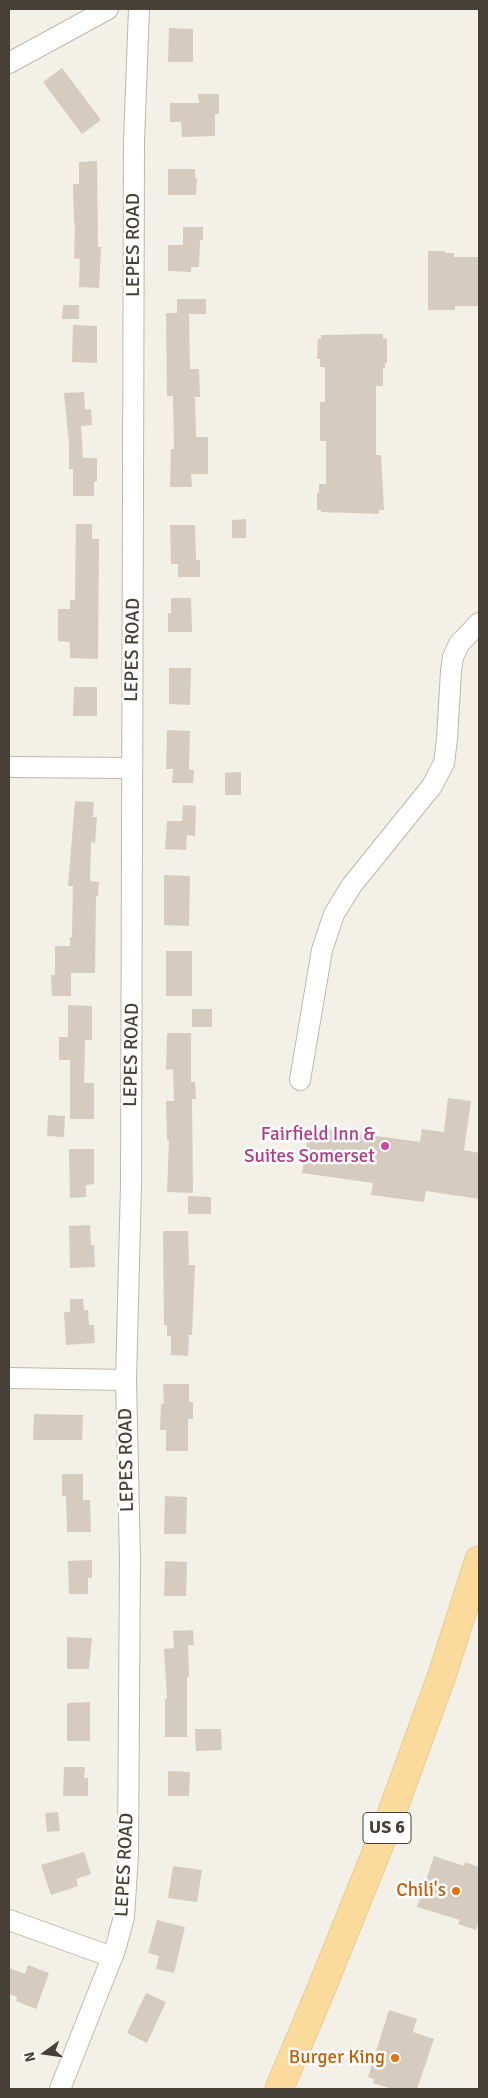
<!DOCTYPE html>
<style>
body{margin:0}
#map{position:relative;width:488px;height:2098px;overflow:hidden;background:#f3f0e8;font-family:Signika,sans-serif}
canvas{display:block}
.frame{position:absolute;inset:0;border:10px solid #474037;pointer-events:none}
.north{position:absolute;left:20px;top:2028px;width:50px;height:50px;-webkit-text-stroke:4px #fff;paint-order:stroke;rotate:256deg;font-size:14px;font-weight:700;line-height:20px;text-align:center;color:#474037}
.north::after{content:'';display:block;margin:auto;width:18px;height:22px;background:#474037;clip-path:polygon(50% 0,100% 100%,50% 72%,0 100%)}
</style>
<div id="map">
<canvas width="488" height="2098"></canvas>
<div class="frame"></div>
<div class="north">N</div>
</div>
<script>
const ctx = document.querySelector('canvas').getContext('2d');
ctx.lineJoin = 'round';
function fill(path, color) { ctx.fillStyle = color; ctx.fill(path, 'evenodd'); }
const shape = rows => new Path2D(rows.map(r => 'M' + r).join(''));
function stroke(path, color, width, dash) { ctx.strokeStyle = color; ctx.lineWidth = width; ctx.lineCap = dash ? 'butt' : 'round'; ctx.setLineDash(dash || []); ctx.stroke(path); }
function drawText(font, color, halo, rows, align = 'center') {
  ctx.font = font + ' Signika,sans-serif'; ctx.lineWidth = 5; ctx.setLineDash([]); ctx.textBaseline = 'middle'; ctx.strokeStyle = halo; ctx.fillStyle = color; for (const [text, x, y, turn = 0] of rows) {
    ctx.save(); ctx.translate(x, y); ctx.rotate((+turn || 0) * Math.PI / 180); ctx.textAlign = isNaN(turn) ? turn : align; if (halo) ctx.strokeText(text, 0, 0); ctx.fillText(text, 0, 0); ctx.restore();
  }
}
const building = shape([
 [169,28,193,29,193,62,168,62],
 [62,68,101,120,82,134,43,82],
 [198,94,219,94,219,114,215,114,215,136,182,137,181,122,170,122,170,103,199,103],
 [97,161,98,247,101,247,99,288,79,287,80,259,74,258,75,223,74,223,73,184,79,184,79,162],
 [168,169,195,169,195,178,197,178,196,195,168,195],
 [183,227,203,227,203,240,200,240,199,267,191,267,191,272,168,271,168,245,183,245],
 [428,251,445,251,445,253,454,253,454,257,479,257,479,306,455,306,455,310,428,310],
 [177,299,206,299,206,314,189,314,190,369,199,369,200,397,195,397,196,437,208,437,208,474,191,474,192,487,170,487,171,449,174,449,173,396,167,396,166,313,177,313],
 [63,305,79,305,79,319,62,319],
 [73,325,97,326,97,363,72,362],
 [369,334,383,334,383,338,387,339,387,363,385,363,385,368,383,368,383,386,376,386,376,455,381,455,384,510,379,510,379,514,321,512,321,510,317,510,317,493,319,493,319,484,326,484,326,441,320,441,320,402,325,402,325,367,320,367,320,359,317,359,318,339,321,339,321,335],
 [84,392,85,410,91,409,92,425,81,426,83,458,97,458,97,481,94,482,94,496,73,496,73,469,69,469,69,443,64,393],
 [246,519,246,538,232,538,232,520],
 [76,524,92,524,92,539,99,539,98,659,70,658,70,642,58,641,58,609,70,609,70,600,75,600],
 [170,525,195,525,196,560,200,560,200,577,178,577,178,564,171,564],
 [171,598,191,598,192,632,168,632,168,613,171,613],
 [169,668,191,668,190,705,169,704],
 [74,687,97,687,97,716,73,716],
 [167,730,190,731,189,770,194,770,193,783,172,783,173,769,166,769],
 [241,772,241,795,225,795,225,773],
 [75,801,94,802,93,817,97,817,95,843,91,842,90,881,99,882,98,896,96,896,95,973,71,973,71,996,52,996,51,975,55,975,55,946,70,946,70,937,72,937,73,886,68,886],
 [183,805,196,806,195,836,187,835,186,850,165,849,167,821,182,821],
 [164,875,190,876,189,926,164,925],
 [166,951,192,951,192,996,166,996],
 [68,1005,92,1006,92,1040,85,1040,84,1083,94,1083,94,1119,70,1119,70,1060,59,1060,59,1037,68,1037],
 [192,1009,212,1009,212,1027,192,1027],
 [167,1033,191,1033,191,1082,195,1082,196,1099,192,1099,193,1193,167,1192,169,1140,167,1140,166,1101,174,1101,173,1069,166,1070],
 [448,1098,471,1101,464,1150,479,1153,479,1199,426,1191,424,1202,371,1195,373,1183,302,1173,308,1136,318,1138,319,1128,420,1142,422,1129,444,1132],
 [48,1115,65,1116,64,1137,47,1136],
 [69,1149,94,1149,94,1184,86,1185,86,1197,70,1198],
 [188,1196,211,1197,211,1214,188,1214],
 [90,1225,91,1245,94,1245,95,1267,70,1268,69,1226],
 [163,1231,188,1231,189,1265,195,1265,192,1335,189,1335,188,1356,171,1355,171,1336,167,1336,167,1325,164,1325],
 [70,1299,83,1299,84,1310,88,1310,89,1325,94,1325,95,1343,66,1345,64,1312,70,1312],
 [163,1384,189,1384,189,1402,193,1402,193,1419,188,1419,188,1451,166,1451,166,1430,160,1430,161,1404,164,1403],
 [34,1414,83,1415,82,1440,33,1440],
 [62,1474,83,1474,83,1500,90,1500,91,1532,67,1532,66,1496,62,1496],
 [165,1496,187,1497,186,1534,164,1534],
 [92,1560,92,1578,88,1578,88,1594,69,1594,68,1561],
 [165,1561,187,1562,186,1596,164,1596],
 [193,1630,194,1645,188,1645,189,1677,187,1677,187,1737,165,1737,165,1699,167,1699,164,1649,174,1648,173,1631],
 [67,1637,92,1638,89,1669,67,1669],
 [90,1702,90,1741,67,1741,67,1703],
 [195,1729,221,1729,222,1750,196,1751],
 [64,1767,85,1767,84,1778,88,1778,88,1796,63,1796],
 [168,1771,190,1772,189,1796,168,1796],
 [58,1812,60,1831,47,1832,45,1813],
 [84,1852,91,1874,76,1879,78,1886,51,1895,41,1865],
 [434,1856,464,1866,465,1862,479,1867,479,1920,476,1930,458,1924,460,1920,417,1907],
 [173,1866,202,1870,197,1902,168,1898],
 [157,1920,185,1927,174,1973,156,1969,159,1956,148,1953],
 [28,1965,49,1973,36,2009,16,2001,17,1997,9,1994,9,1968,25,1974],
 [146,1993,166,2002,147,2043,127,2033],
 [389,2010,417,2019,413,2032,434,2039,417,2089,392,2089,373,2083,374,2079,368,2077]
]);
const minor = shape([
 [9,63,108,9],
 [9,767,131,768],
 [300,1080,322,950,334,914,352,885,432,786,444,763,447,739,451,671,453,657,459,644,479,623],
 [9,1378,126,1380],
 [9,1920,112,1957],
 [60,2089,115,1950,124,1917,128,1854,130,1559,126,1380,131,1185,134,141,139,9]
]);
const primary = shape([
 [279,2089,320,1992,387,1826,442,1675,479,1560]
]);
const markers = [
 [385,1146,5,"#d1479c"],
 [456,1891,5,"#e8710a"],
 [395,2058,5,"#e8710a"]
];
const shields = [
 [387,1828,48]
];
const shieldNames = [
 ["US 6",387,1828]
];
const streetNames = [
 ["LEPES ROAD",134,245,-90],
 ["LEPES ROAD",133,650,-89],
 ["LEPES ROAD",132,1055,-89],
 ["LEPES ROAD",127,1460,-91],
 ["LEPES ROAD",125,1865,-87]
];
const hotelNames = [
 ["Fairfield Inn &",375,1135],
 ["Suites Somerset",375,1157]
];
const foodNames = [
 ["Chili's",446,1891],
 ["Burger King",385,2058]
];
fill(building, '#d5cbbe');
stroke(minor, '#bfb7ab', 22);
stroke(primary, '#dfb76b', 29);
stroke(minor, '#fff', 20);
stroke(primary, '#fadb9b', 28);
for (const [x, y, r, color] of markers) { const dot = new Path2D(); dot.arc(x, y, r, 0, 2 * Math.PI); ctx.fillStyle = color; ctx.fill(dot); stroke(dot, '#fff', 2); }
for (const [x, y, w] of shields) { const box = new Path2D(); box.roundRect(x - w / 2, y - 15.5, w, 31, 4); ctx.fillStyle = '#fff'; ctx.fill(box); stroke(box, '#474037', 1); }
drawText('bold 18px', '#474037', null, shieldNames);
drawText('19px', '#474037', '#fff', streetNames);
drawText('19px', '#b23c85', '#fff', hotelNames, 'right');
drawText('19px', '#c56008', '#fff', foodNames, 'right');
</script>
